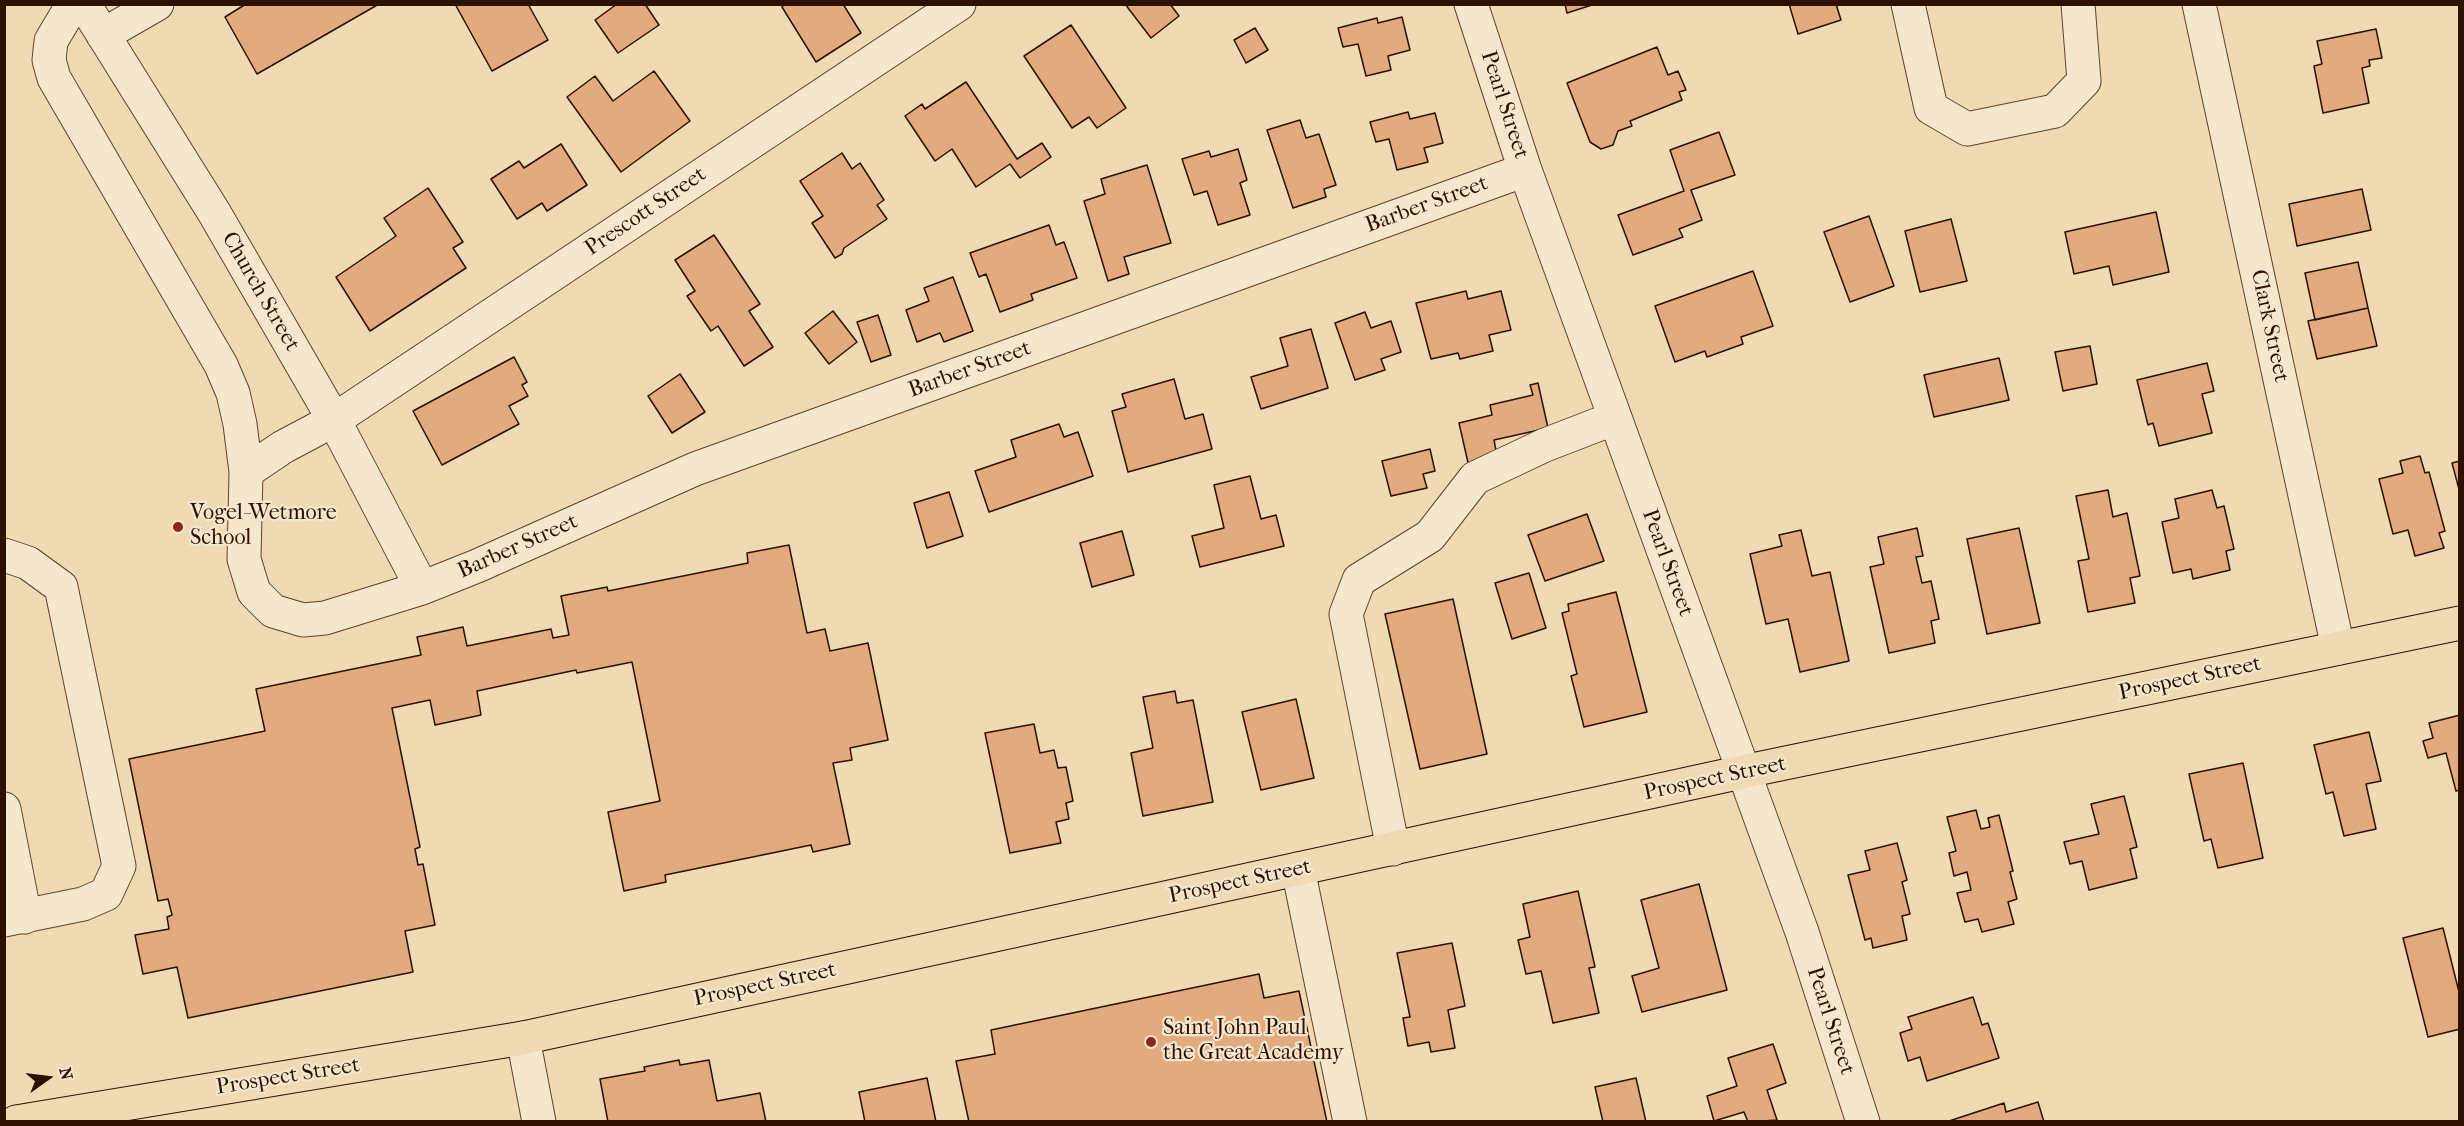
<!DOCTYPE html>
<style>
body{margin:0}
#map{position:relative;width:2464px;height:1126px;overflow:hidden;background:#efdab3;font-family:"IM FELL French Canon",serif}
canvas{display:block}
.frame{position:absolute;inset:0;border:6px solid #2c1100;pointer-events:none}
.north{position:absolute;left:18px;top:1048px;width:60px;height:60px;-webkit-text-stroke:4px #f5e7ce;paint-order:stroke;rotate:76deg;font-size:16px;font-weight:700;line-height:24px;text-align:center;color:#2c1100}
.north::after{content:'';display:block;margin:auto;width:21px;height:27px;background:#2c1100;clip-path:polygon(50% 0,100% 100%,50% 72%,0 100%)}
</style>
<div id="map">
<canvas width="2464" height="1126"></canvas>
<div class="frame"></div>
<div class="north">N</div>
</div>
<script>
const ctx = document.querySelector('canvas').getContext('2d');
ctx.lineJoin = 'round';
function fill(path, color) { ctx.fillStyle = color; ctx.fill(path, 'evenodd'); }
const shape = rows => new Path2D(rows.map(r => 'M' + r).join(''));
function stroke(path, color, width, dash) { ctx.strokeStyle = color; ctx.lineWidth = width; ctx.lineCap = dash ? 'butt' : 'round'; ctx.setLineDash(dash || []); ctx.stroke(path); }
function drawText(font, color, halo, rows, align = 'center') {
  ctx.font = font + ' "IM FELL French Canon",serif'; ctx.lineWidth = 4.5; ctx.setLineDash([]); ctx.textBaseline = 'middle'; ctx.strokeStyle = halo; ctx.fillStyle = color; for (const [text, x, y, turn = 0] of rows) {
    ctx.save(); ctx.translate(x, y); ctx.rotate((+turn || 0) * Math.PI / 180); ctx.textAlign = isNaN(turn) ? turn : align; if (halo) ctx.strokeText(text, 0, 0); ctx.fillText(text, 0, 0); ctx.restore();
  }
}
const building = shape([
 [246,4,379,4,257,74,225,17,246,4],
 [455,4,528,4,548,40,492,71,455,4],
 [617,4,645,4,659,25,618,53,595,20,617,4],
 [785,4,843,4,861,33,816,62,782,7,785,4],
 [1125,4,1170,4,1179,16,1151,38,1125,4],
 [1565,4,1595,4,1567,13,1565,4],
 [1789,4,1836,4,1841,20,1798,34,1789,4],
 [1402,17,1410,50,1388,56,1391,70,1366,76,1358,44,1343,47,1338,28,1377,18,1378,23,1402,17],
 [1071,25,1126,108,1097,128,1089,117,1072,128,1024,56,1071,25],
 [1255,28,1268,50,1246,63,1234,40,1255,28],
 [2376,29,2382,58,2369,60,2370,66,2362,68,2369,103,2323,113,2314,66,2322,64,2317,41,2376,29],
 [1657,47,1668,75,1678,71,1686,90,1679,92,1682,100,1630,121,1632,126,1618,131,1613,145,1601,149,1590,142,1567,83,1657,47],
 [654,71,690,121,621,172,567,97,595,76,613,101,654,71],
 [966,82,1017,159,1042,143,1051,157,1020,178,1010,164,976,187,952,149,935,161,905,116,922,104,925,109,966,82],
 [1408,112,1410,119,1435,113,1443,143,1424,148,1428,162,1397,170,1389,139,1376,142,1370,122,1408,112],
 [1300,120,1306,138,1319,134,1336,185,1324,189,1326,197,1293,208,1267,130,1300,120],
 [1719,132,1735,175,1691,190,1702,220,1679,229,1683,237,1633,255,1618,215,1684,191,1670,150,1719,132],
 [561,144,587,185,547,211,542,203,517,219,491,179,519,161,524,168,561,144],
 [1238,149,1247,180,1240,183,1250,215,1218,225,1207,191,1194,195,1182,159,1209,151,1211,157,1238,149],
 [842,153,852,169,860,163,884,200,877,205,887,219,844,248,842,254,835,258,812,223,823,216,800,181,842,153],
 [1147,165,1171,243,1124,257,1129,274,1108,281,1084,201,1105,194,1101,179,1147,165],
 [428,188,463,242,453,248,466,268,370,331,336,277,396,236,384,218,428,188],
 [2362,189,2371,230,2297,246,2289,204,2362,189],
 [2156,212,2169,272,2113,285,2109,266,2074,274,2065,232,2156,212],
 [1869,216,1894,286,1850,302,1824,232,1869,216],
 [1951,219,1967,281,1920,292,1905,231,1951,219],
 [1049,225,1056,245,1064,242,1077,278,1031,294,1033,300,1000,312,986,274,979,277,970,253,1049,225],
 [714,235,760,304,749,311,773,347,744,366,718,326,711,331,687,296,695,291,675,260,714,235],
 [2358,262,2368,308,2315,320,2305,273,2358,262],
 [1753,271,1773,326,1741,337,1743,344,1707,357,1705,351,1675,362,1655,306,1753,271],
 [953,277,973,331,944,342,940,333,917,342,906,310,929,301,924,288,953,277],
 [1466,291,1468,299,1501,291,1511,330,1489,335,1493,351,1460,359,1458,353,1431,359,1416,303,1466,291],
 [2368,308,2377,346,2317,359,2308,321,2368,308],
 [833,311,857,342,829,364,805,333,833,311],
 [1365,312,1371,328,1391,321,1401,352,1381,359,1385,370,1355,380,1335,323,1365,312],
 [878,315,891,355,871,362,857,322,878,315],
 [1311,329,1328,388,1261,409,1251,377,1288,366,1280,338,1311,329],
 [2090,346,2097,384,2063,391,2055,352,2090,346],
 [514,357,527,382,522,385,528,396,509,406,519,424,442,465,413,411,514,357],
 [1999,358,2009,400,1934,417,1924,375,1999,358],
 [2207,363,2214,391,2202,394,2212,433,2159,446,2153,423,2148,425,2137,380,2207,363],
 [680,374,705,412,672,433,648,396,680,374],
 [1174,379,1185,419,1203,414,1212,449,1128,472,1112,411,1126,407,1122,394,1174,379],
 [1538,383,1548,428,1494,440,1498,461,1469,467,1459,423,1492,415,1490,405,1533,395,1530,385,1538,383],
 [1059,424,1064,437,1078,432,1093,476,989,512,975,471,1016,457,1011,440,1059,424],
 [1430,449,1435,471,1423,474,1427,488,1391,496,1382,461,1430,449],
 [2420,456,2425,473,2429,472,2445,531,2439,533,2444,548,2415,556,2408,530,2393,534,2379,479,2403,473,2400,461,2420,456],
 [2460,461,2460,493,2452,463,2460,461],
 [1250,476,1261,519,1276,515,1284,546,1200,567,1192,536,1224,528,1214,485,1250,476],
 [2108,490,2113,517,2127,513,2140,576,2130,578,2135,603,2088,612,2078,561,2089,559,2076,496,2108,490],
 [2212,490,2217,508,2224,506,2234,549,2226,551,2230,570,2193,579,2191,569,2173,573,2162,522,2179,518,2175,499,2212,490],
 [949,492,963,536,927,548,914,503,949,492],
 [1587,514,1604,561,1545,581,1528,535,1587,514],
 [1917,528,1923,556,1916,557,1922,583,1931,581,1939,619,1931,621,1935,643,1889,653,1870,567,1884,564,1878,537,1917,528],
 [2019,528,2040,623,1987,634,1967,539,2019,528],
 [1801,530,1812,576,1830,572,1849,661,1800,672,1788,619,1766,624,1750,554,1782,546,1779,535,1801,530],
 [1122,531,1134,575,1092,587,1080,543,1122,531],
 [789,545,807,633,825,629,830,651,868,643,888,740,850,748,852,760,833,763,850,844,813,852,811,845,665,875,666,882,624,891,608,812,660,801,632,662,577,673,576,670,477,691,481,715,435,725,430,700,392,708,420,847,415,849,418,865,423,864,435,925,405,931,413,972,188,1018,177,967,143,974,135,935,169,929,167,917,172,915,168,899,158,901,129,759,265,731,256,689,421,655,417,637,463,627,467,646,551,629,553,638,569,635,561,596,607,587,608,591,748,563,747,553,789,545],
 [1529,573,1546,628,1512,639,1495,583,1529,573],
 [1616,592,1647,712,1584,727,1571,676,1577,674,1562,613,1569,611,1568,604,1616,592],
 [1453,599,1487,754,1420,769,1385,614,1453,599],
 [1175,691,1177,703,1193,700,1213,802,1143,816,1131,753,1153,748,1143,697,1175,691],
 [1296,699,1314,778,1261,790,1242,712,1296,699],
 [2460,715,2460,790,2456,791,2446,753,2428,758,2423,741,2433,738,2429,723,2460,715],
 [1034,724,1040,753,1054,750,1058,768,1066,767,1073,801,1066,803,1069,819,1056,822,1061,843,1010,853,985,733,1034,724],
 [2369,732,2381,781,2366,784,2376,829,2344,836,2333,792,2326,794,2314,745,2369,732],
 [2243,763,2263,858,2218,868,2211,839,2204,841,2189,774,2243,763],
 [2124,796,2137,847,2130,849,2137,878,2089,890,2082,861,2070,864,2064,842,2099,834,2091,804,2124,796],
 [1976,810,1981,829,1990,827,1988,818,1999,815,2013,871,2010,872,2017,899,2008,902,2014,924,1982,932,1978,919,1965,922,1957,893,1971,890,1967,872,1954,876,1949,853,1956,851,1947,817,1976,810],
 [1897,843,1907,880,1902,882,1910,914,1902,916,1907,940,1873,948,1871,938,1865,940,1848,875,1870,870,1865,851,1897,843],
 [1699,884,1727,990,1642,1012,1632,976,1659,968,1641,900,1699,884],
 [1578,891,1595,967,1589,968,1599,1013,1553,1023,1541,971,1526,974,1518,940,1530,937,1523,904,1578,891],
 [2443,928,2460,996,2460,1029,2428,1037,2403,938,2443,928],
 [1452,943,1465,1006,1448,1010,1455,1048,1431,1052,1429,1042,1408,1046,1403,1018,1410,1017,1397,953,1452,943],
 [1259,974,1264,998,1299,991,1327,1122,969,1122,956,1061,995,1054,991,1030,1259,974],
 [1973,997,1982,1025,1988,1023,1999,1058,1927,1081,1920,1057,1908,1061,1900,1033,1912,1029,1908,1017,1973,997],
 [1773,1044,1786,1083,1767,1090,1777,1120,1748,1122,1744,1112,1714,1121,1707,1096,1737,1086,1728,1058,1773,1044],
 [679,1060,680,1065,709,1060,717,1101,760,1093,766,1122,608,1122,600,1079,645,1071,644,1067,679,1060],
 [927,1078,936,1122,865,1122,859,1092,927,1078],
 [1636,1078,1646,1122,1603,1122,1595,1087,1636,1078],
 [2038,1102,2044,1122,1946,1122,2004,1103,2006,1112,2038,1102]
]);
const minor = shape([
 [73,4,51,41,49,60,54,78,221,365,233,393,240,424,246,472],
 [84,4,215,214,334,420,422,588],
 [959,4,334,420,283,447,246,472,244,559,254,592,273,611,303,620,325,618,422,588,477,566,695,469,1525,170],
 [1471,4,1525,170,1802,932,1863,1122],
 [1908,4,1931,108,1967,129,2055,111,2084,81,2078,4],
 [2199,4,2338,648],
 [103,35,157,4],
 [4,555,28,563,61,587,119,866,106,894,83,904,4,920],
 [4,809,25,917],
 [1393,849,1346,614,1359,580,1430,536,1475,478,1545,445,1615,418],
 [1298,869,1350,1122],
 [523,1038,539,1122]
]);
const major = shape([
 [16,1122,523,1038,1742,772,2460,623]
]);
const markers = [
 [178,527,6,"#8f2418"],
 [1151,1042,6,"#8f2418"]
];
const streetNames = [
 ["Pearl Street",1504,105,72],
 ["Barber Street",1427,205,-20],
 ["Prescott Street",646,212,-34],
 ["Church Street",260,292,60],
 ["Clark Street",2269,326,78],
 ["Barber Street",970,370,-20],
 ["Barber Street",518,547,-24],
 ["Pearl Street",1667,563,70],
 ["Prospect Street",2190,679,-12],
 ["Prospect Street",1715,779,-12],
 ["Prospect Street",1240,882,-12],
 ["Prospect Street",765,985,-12],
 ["Pearl Street",1830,1021,72],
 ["Prospect Street",288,1077,-9]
];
const poiNames = [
 ["Vogel-Wetmore",190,514],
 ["School",190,539],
 ["Saint John Paul",1163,1029],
 ["the Great Academy",1163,1054]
];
fill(building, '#e2aa7f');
stroke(building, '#2c1100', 1.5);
stroke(minor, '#5d432d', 35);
stroke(major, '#2c1100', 35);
stroke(minor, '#f5e7ce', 33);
stroke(major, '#efdab3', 33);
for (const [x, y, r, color] of markers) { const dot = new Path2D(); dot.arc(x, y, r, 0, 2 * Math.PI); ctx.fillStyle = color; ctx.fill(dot); stroke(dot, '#f5e7ce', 2); }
drawText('22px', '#2c1100', '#f5e7ce', streetNames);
drawText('22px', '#2c1100', '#f5e7ce', poiNames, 'left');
</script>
